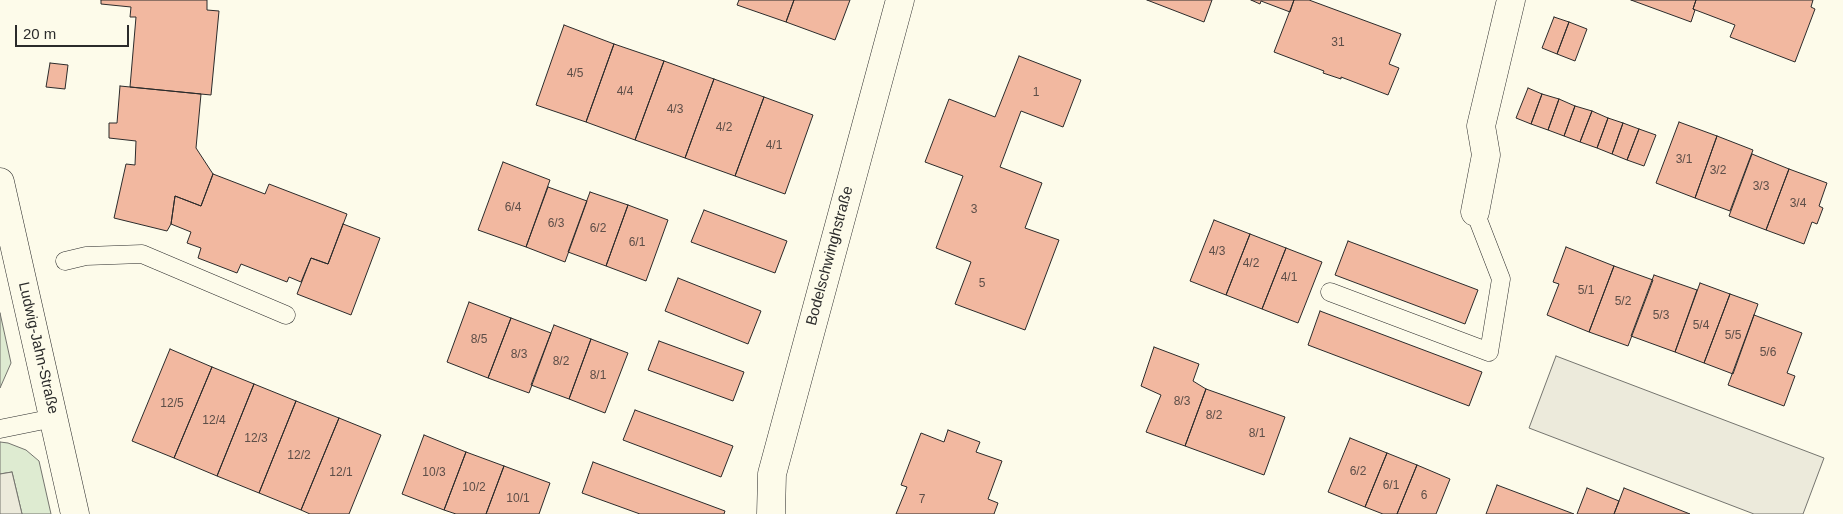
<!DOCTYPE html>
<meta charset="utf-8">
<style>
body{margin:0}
#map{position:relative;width:1843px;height:514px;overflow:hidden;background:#fdfbea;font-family:Arial,sans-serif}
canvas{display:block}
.scale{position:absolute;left:15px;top:25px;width:114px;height:22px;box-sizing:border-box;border:2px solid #2b2b2b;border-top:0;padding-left:6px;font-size:15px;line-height:18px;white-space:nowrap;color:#2b2b2b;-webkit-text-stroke:4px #fdfbea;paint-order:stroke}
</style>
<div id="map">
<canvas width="1843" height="514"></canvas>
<div class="scale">20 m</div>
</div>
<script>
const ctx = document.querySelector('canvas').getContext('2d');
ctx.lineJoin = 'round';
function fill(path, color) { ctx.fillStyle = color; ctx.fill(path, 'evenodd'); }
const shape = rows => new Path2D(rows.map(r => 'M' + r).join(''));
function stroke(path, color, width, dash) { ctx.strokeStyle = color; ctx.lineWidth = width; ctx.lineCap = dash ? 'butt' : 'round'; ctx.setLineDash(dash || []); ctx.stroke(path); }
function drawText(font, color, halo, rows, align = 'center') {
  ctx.font = font + ' Arial,sans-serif'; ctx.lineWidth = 4; ctx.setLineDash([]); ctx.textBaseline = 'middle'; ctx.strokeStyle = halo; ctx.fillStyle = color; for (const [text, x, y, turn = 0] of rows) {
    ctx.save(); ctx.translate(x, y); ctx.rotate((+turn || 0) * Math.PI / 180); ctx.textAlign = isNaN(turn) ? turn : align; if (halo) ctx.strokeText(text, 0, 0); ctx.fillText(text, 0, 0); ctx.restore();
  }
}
const green = shape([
 [0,313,11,363,0,388,0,313],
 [0,442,8,443,26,450,39,461,51,514,22,514,12,472,0,474,0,442]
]);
const parking = shape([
 [1556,356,1824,458,1803,514,1754,514,1529,428,1556,356],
 [12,472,22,514,0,514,0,474,12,472]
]);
const building = shape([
 [101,0,207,0,207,10,219,11,211,95,130,87,136,17,130,17,131,7,101,4,101,0],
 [739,0,794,0,786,22,737,5,739,0],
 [794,0,850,0,835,40,786,22,794,0],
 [1147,0,1212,0,1204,22,1147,0],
 [1251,0,1294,0,1290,12,1261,1,1260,4,1251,0],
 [1294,0,1309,0,1401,34,1389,64,1399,68,1388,95,1341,77,1341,79,1323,73,1324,71,1274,52,1294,0],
 [1631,0,1696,0,1693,9,1695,10,1691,22,1631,0],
 [1696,0,1813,0,1811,7,1815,9,1795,62,1730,37,1735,25,1693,9,1696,0],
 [1554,17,1569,22,1557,54,1542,48,1554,17],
 [1569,22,1587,29,1575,61,1557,54,1569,22],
 [564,25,614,44,586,122,536,105,564,25],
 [614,44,664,61,635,140,586,122,614,44],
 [1019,56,1081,80,1063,127,1021,111,1000,167,1042,183,1025,228,1059,240,1025,330,955,304,971,262,936,248,963,176,925,162,949,99,995,117,1019,56],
 [664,61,714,79,685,158,635,140,664,61],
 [50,63,68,65,65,89,46,87,50,63],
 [714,79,764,97,735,176,685,158,714,79],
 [120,86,201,94,196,148,213,174,201,206,175,196,171,224,167,231,114,218,126,164,135,165,136,141,109,138,109,123,117,123,120,86],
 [1528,88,1542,94,1531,124,1516,118,1528,88],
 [1542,94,1559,99,1548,130,1531,124,1542,94],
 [764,97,813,115,785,194,735,176,764,97],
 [1559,99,1575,106,1564,136,1548,130,1559,99],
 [1575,106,1592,111,1580,142,1564,136,1575,106],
 [1592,111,1608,118,1597,148,1580,142,1592,111],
 [1608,118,1623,123,1612,154,1597,148,1608,118],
 [1679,122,1717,136,1695,198,1656,183,1679,122],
 [1623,123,1639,129,1627,160,1612,154,1623,123],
 [1639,129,1656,135,1644,166,1627,160,1639,129],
 [1717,136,1753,150,1730,211,1695,198,1717,136],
 [1752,154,1789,169,1766,230,1729,216,1752,154],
 [503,162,550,180,526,247,478,230,503,162],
 [1789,169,1827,183,1819,206,1823,208,1817,224,1812,222,1804,244,1766,230,1789,169],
 [213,174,265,194,269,184,347,214,328,264,311,258,301,282,289,277,287,282,241,264,237,273,198,258,201,248,187,243,191,232,171,224,175,196,201,206,213,174],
 [548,187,587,201,565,262,526,247,548,187],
 [590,192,628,205,606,266,568,252,590,192],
 [628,205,668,220,646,281,606,266,628,205],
 [704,210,787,241,775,273,691,242,704,210],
 [1214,220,1250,234,1226,295,1190,281,1214,220],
 [343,224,380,238,351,315,297,294,311,258,328,264,343,224],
 [1250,234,1286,248,1262,309,1226,295,1250,234],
 [1348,241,1478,290,1465,324,1335,275,1348,241],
 [1566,247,1614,266,1589,332,1547,315,1559,284,1553,282,1566,247],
 [1286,248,1322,262,1298,323,1262,309,1286,248],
 [1614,266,1653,280,1628,346,1589,332,1614,266],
 [1654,275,1697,290,1675,352,1631,336,1654,275],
 [678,278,761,311,748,344,665,311,678,278],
 [1700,283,1730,294,1704,363,1675,352,1700,283],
 [1730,294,1758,304,1733,374,1704,363,1730,294],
 [469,302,511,318,488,378,447,362,469,302],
 [1320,311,1482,372,1469,406,1308,345,1320,311],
 [1754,315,1802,333,1787,373,1795,376,1784,406,1728,385,1754,315],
 [511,318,551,333,529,393,488,378,511,318],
 [554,325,591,339,569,399,531,385,554,325],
 [591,339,628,353,605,413,569,399,591,339],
 [659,341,744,372,733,401,648,370,659,341],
 [1154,347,1199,364,1193,381,1206,389,1185,446,1146,432,1161,395,1141,386,1154,347],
 [170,349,212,367,174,458,132,441,170,349],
 [212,367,254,384,217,476,174,458,212,367],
 [254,384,296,401,259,493,217,476,254,384],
 [1206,389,1285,417,1264,475,1185,446,1206,389],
 [296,401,339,418,301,510,259,493,296,401],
 [635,410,733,446,721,477,623,440,635,410],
 [339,418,381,435,349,514,310,514,301,510,339,418],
 [948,430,980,442,976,452,1002,461,988,499,998,503,994,514,896,514,907,487,901,485,921,433,944,442,948,430],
 [424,435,466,452,444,510,402,494,424,435],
 [1350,438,1387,453,1365,507,1328,492,1350,438],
 [466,452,504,466,486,514,456,514,444,510,466,452],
 [1387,453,1417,465,1397,514,1383,514,1365,507,1387,453],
 [593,462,725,511,724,514,640,514,582,493,593,462],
 [1417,465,1450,479,1436,514,1397,514,1417,465],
 [504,466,550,483,539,514,486,514,504,466],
 [1497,485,1574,514,1486,514,1497,485],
 [1587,488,1619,501,1614,514,1577,514,1587,488],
 [1624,488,1690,514,1614,514,1624,488]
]);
const service = shape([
 [65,261,86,256,142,254,286,315],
 [1330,292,1489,352,1501,279,1475,212],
 [0,429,54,418]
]);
const minor = shape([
 [1475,212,1486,155,1481,126,1511,0],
 [771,514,772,474,900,0]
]);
const tertiary = shape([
 [0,182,75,514]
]);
const numberNames = [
 ["31",1338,43],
 ["4/5",575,74],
 ["4/4",625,92],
 ["1",1036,93],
 ["4/3",675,110],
 ["4/2",724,128],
 ["4/1",774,146],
 ["3/1",1684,160],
 ["3/2",1718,171],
 ["3/3",1761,187],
 ["3/4",1798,204],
 ["6/4",513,208],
 ["3",974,210],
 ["6/3",556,224],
 ["6/2",598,229],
 ["6/1",637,243],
 ["4/3",1217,252],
 ["4/2",1251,264],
 ["4/1",1289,278],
 ["5",982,284],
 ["5/1",1586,291],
 ["5/2",1623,302],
 ["5/3",1661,316],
 ["5/4",1701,326],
 ["5/5",1733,336],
 ["8/5",479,340],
 ["5/6",1768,353],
 ["8/3",519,355],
 ["8/2",561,362],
 ["8/1",598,376],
 ["8/3",1182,402],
 ["12/5",172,404],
 ["8/2",1214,416],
 ["12/4",214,421],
 ["8/1",1257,434],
 ["12/3",256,439],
 ["12/2",299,456],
 ["6/2",1358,472],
 ["12/1",341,473],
 ["10/3",434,473],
 ["6/1",1391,486],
 ["10/2",474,488],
 ["6",1424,496],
 ["10/1",518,499],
 ["7",922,500]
];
const streetNames = [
 ["Bodelschwinghstraße",830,256,-75],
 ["Ludwig-Jahn-Straße",38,348,77]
];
fill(green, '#deebd1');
stroke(green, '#74746e', 1);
fill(parking, '#eceadb');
stroke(parking, '#74746e', 1);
fill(building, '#f2b8a0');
stroke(building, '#2b2b2b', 1);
stroke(service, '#2b2b2b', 19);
stroke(minor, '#2b2b2b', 29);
stroke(tertiary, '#2b2b2b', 29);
stroke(service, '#fdfbea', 18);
stroke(minor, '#fdfbea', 28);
stroke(tertiary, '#fdfbea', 28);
drawText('12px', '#5d4e48', null, numberNames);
drawText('15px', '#2b2b2b', '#fdfbea', streetNames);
</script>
